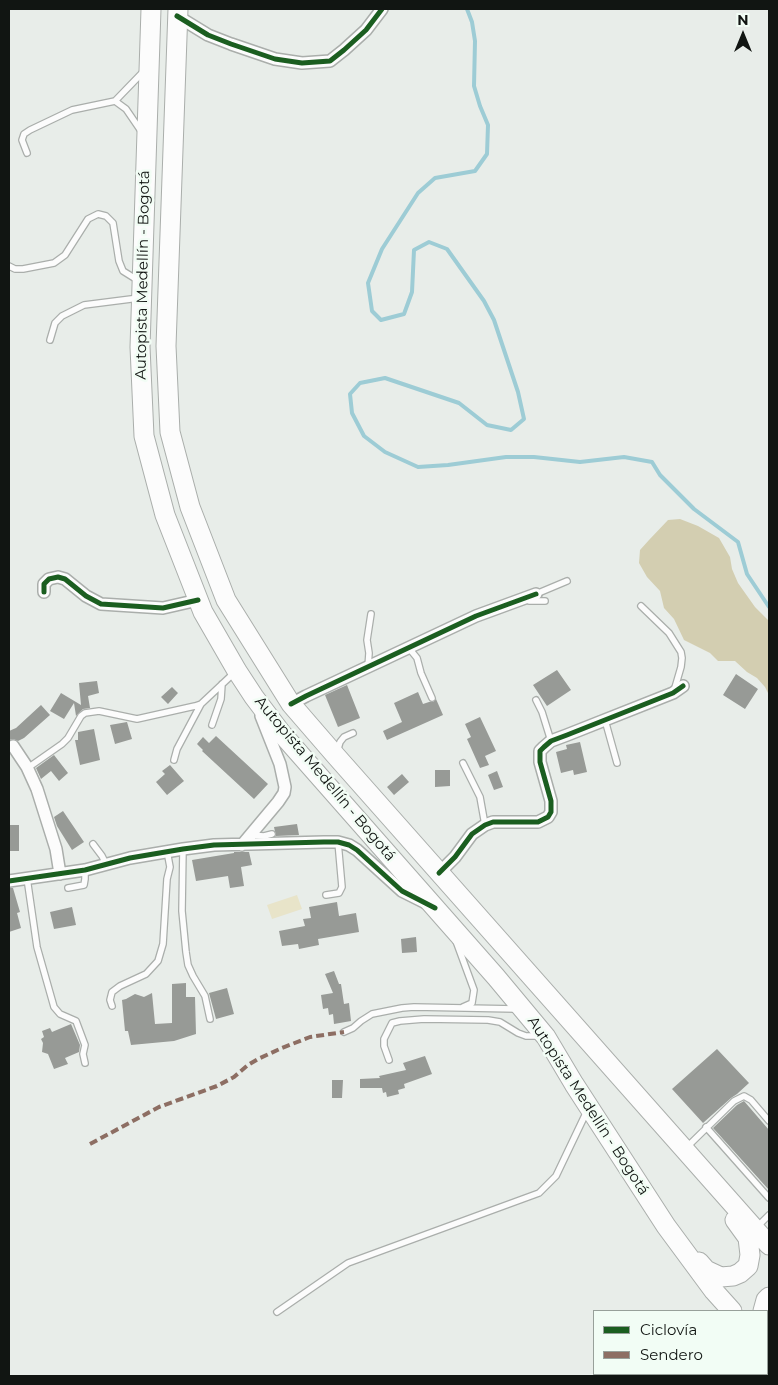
<!DOCTYPE html>
<meta charset="utf-8">
<style>
body{margin:0}
#map{position:relative;width:778px;height:1385px;overflow:hidden;background:#e8ede9;font-family:Montserrat,sans-serif}
canvas{display:block}
.frame{position:absolute;inset:0;border:10px solid #111512;pointer-events:none}
.legend{position:absolute;left:593px;top:1310px;width:175px;height:65px;box-sizing:border-box;background:#f2fdf5;border:1px solid #98a09a;margin:0;padding:6px 9px;list-style:none;font-size:15px;color:#111512}
.legend li{display:flex;align-items:center;gap:10px;height:25px}
.legend b{width:25px;border:1px solid #98a09a}
.north{position:absolute;left:718px;top:10px;width:50px;height:50px;-webkit-text-stroke:4px #f2fdf5;paint-order:stroke;rotate:0deg;font-size:14px;font-weight:700;line-height:20px;text-align:center;color:#111512}
.north::after{content:'';display:block;margin:auto;width:18px;height:22px;background:#111512;clip-path:polygon(50% 0,100% 100%,50% 72%,0 100%)}
</style>
<div id="map">
<canvas width="778" height="1385"></canvas>
<div class="frame"></div>
<ul class="legend">
<li><b style="height:6px;background:#1b5e20"></b>Ciclovía</li>
<li><b style="height:6px;background:#8d6e63"></b>Sendero</li>
</ul>
<div class="north">N</div>
</div>
<script>
const ctx = document.querySelector('canvas').getContext('2d');
ctx.lineJoin = 'round';
function fill(path, color) { ctx.fillStyle = color; ctx.fill(path, 'evenodd'); }
const shape = rows => new Path2D(rows.map(r => 'M' + r).join(''));
function stroke(path, color, width, dash) { ctx.strokeStyle = color; ctx.lineWidth = width; ctx.lineCap = dash ? 'butt' : 'round'; ctx.setLineDash(dash || []); ctx.stroke(path); }
function drawText(font, color, halo, rows, align = 'center') {
  ctx.font = font + ' Montserrat,sans-serif'; ctx.lineWidth = 5; ctx.setLineDash([]); ctx.textBaseline = 'middle'; ctx.strokeStyle = halo; ctx.fillStyle = color; for (const [text, x, y, turn = 0] of rows) {
    ctx.save(); ctx.translate(x, y); ctx.rotate((+turn || 0) * Math.PI / 180); ctx.textAlign = isNaN(turn) ? turn : align; if (halo) ctx.strokeText(text, 0, 0); ctx.fillText(text, 0, 0); ctx.restore();
  }
}
const green = shape([
 [297,895,302,909,272,919,267,905]
]);
const forest = shape([
 [680,519,698,526,719,538,730,557,732,569,738,583,755,607,769,621,769,695,765,687,757,678,747,672,735,661,718,661,710,653,684,640,674,619,664,608,660,591,647,577,639,563,640,550,649,540,668,520]
]);
const stream = shape([
 [467,9,472,22,475,41,474,86,480,106,488,125,487,154,475,171,435,178,418,193,382,249,368,283,372,311,381,320,404,314,412,292,414,250,429,242,447,249,484,301,494,320,518,392,524,419,511,430,487,425,459,403,385,378,360,383,350,394,352,413,364,436,385,452,418,467,448,465,506,457,534,457,580,462,624,457,652,462,660,475,694,509,738,542,747,574,769,607]
]);
const building = shape([
 [557,670,571,690,547,706,533,685],
 [736,674,758,689,745,709,723,695],
 [97,681,99,693,88,696,90,708,83,709,76,716,74,703,64,719,50,711,61,693,81,705,79,683],
 [347,685,360,718,338,727,325,695],
 [172,687,178,693,168,704,161,697],
 [418,692,423,704,429,702,433,702,436,699,443,715,387,740,383,731,402,722,394,703],
 [41,705,50,715,24,738,18,741,13,739,9,740,9,731,16,728],
 [480,717,496,751,485,756,489,765,480,768,467,739,471,737,465,724],
 [127,722,132,739,115,744,110,725],
 [94,729,100,760,80,765,75,740,78,740,78,732],
 [216,736,268,784,254,799,202,751,203,750,197,744,203,737,209,743],
 [580,742,587,772,574,775,573,770,561,773,556,752,567,749,566,745],
 [54,755,68,773,59,781,51,771,41,779,36,768],
 [170,765,184,781,167,795,156,782,165,774,162,771],
 [435,770,450,770,450,786,435,787],
 [497,771,503,787,494,790,488,775],
 [402,774,409,782,394,795,387,787],
 [63,811,84,842,72,850,57,826,54,817],
 [297,824,299,835,276,836,274,827],
 [9,825,19,825,19,851,9,851],
 [234,852,249,852,252,865,241,867,244,886,230,888,228,876,196,881,192,860,234,853],
 [9,888,13,888,20,912,17,913,21,928,9,932],
 [337,902,339,916,356,913,359,932,318,939,319,945,299,949,298,944,282,946,279,931,305,926,303,919,311,918,309,907],
 [72,907,76,925,54,929,50,912],
 [416,937,417,952,402,953,401,939],
 [334,971,339,984,341,984,344,1004,349,1003,351,1021,334,1024,333,1014,329,1015,328,1008,323,1009,321,995,333,993,325,974],
 [186,983,186,997,195,997,196,1034,174,1041,131,1045,128,1031,125,1031,122,1000,126,999,135,994,144,997,152,993,155,1024,172,1023,172,984],
 [227,988,234,1014,216,1019,209,993],
 [71,1024,80,1045,79,1052,65,1058,68,1064,54,1069,48,1054,42,1052,43,1043,41,1039,44,1037,42,1031,50,1028,52,1032],
 [717,1049,749,1083,737,1094,731,1098,703,1123,672,1089],
 [425,1056,432,1074,404,1084,405,1088,398,1090,399,1094,387,1097,386,1092,383,1093,382,1088,360,1088,360,1079,380,1078,379,1076,406,1070,403,1063],
 [332,1080,343,1080,342,1098,332,1098],
 [744,1101,769,1130,769,1190,713,1128,737,1105]
]);
const service = shape([
 [115,101,126,109,141,131],
 [27,153,22,140,24,134,30,130,72,110,115,101,144,71],
 [9,266,15,269,23,269,54,263,65,255,88,219,98,214,106,216,113,223,119,261,123,271,139,281],
 [50,340,55,323,62,316,84,305,139,298],
 [536,594,567,581],
 [526,599,529,601,545,601],
 [641,606,669,633,681,652,682,658,681,667,674,691],
 [408,647,417,658,421,673,432,698],
 [368,667,369,653,367,640,371,614],
 [536,700,542,712,551,741],
 [605,720,617,763],
 [212,725,221,699,222,684],
 [337,752,340,742,344,737,353,733],
 [174,760,177,749,201,704],
 [463,763,480,797,485,825],
 [27,767,32,765,62,744,68,738,81,716,85,713,99,711,137,719,195,706,201,704,234,673],
 [250,835,264,836,272,834],
 [93,844,102,856,106,864],
 [183,849,182,911,186,952,188,965,193,976,205,996,210,1019],
 [27,878,37,947,54,1007,60,1014,76,1021,85,1045,83,1054,85,1063],
 [68,888,84,885,85,879,85,870],
 [326,895,339,893,342,887,338,842],
 [456,941,474,990,472,1003,463,1007],
 [112,1006,110,1000,112,992,120,986,146,974,158,961,163,944,167,879,170,867,167,851],
 [344,1032,353,1028,361,1021,372,1014,402,1008,414,1007,516,1009],
 [389,1060,384,1046,384,1039,392,1023,400,1021,424,1019,488,1020,500,1022,518,1033,526,1036,539,1036],
 [706,1127,769,1198],
 [687,1147,734,1101,744,1096,751,1100,769,1121],
 [757,1227,769,1215],
 [277,1312,348,1263,539,1193,556,1176,587,1111]
]);
const minor = shape([
 [177,16,208,35,231,44,275,59,302,63,330,61,344,50,366,30,382,9],
 [44,592,44,584,49,579,58,577,65,579,86,596,101,604,163,608,198,600],
 [291,704,306,696,476,616,536,594],
 [13,746,27,767,37,789,56,849,60,874],
 [242,845,278,802,284,793,285,787,280,764,261,716],
 [439,873,455,857,472,834,485,825,493,822,538,822,548,817,551,812,551,801,540,762,540,751,544,747,551,741,567,735,673,693,683,686],
 [9,881,85,870,130,858,183,849,214,845,324,842,338,842,349,845,357,850,402,891,426,903]
]);
const trunk = shape([
 [151,9,140,347,144,436,165,515,203,612,237,671,254,697,282,734,496,977,546,1037,574,1084,666,1226,714,1291,732,1311],
 [178,9,166,346,170,432,190,507,226,600,291,704,336,756,769,1245],
 [699,1262,706,1270,721,1277,733,1276,740,1273,748,1266,750,1255,748,1238,735,1220],
 [763,1311,766,1300,769,1297],
 [767,1328,769,1332],
 [767,1347,769,1350]
]);
const quiet = shape([
 [90,1144,159,1107,217,1086,234,1077,248,1065,258,1059,282,1048,310,1037,344,1032]
]);
const cycleway = shape([
 [177,16,208,35,231,44,275,59,302,63,330,61,344,50,366,30,382,9],
 [44,592,44,584,49,579,58,577,65,579,86,596,101,604,163,608,198,600],
 [291,704,306,696,476,616,536,594],
 [439,873,455,857,472,834,485,825,493,822,538,822,548,817,551,812,551,801,540,762,540,751,544,747,551,741,567,735,673,693,683,686],
 [9,881,85,870,130,858,183,849,214,845,324,842,338,842,349,845,357,850,402,891,435,908]
]);
const streetNames = [
 ["Autopista Medellín - Bogotá",143,275,-89],
 ["Autopista Medellín - Bogotá",325,779,50],
 ["Autopista Medellín - Bogotá",588,1106,57]
];
fill(green, '#e8e4c9');
fill(forest, '#d3ceb1');
stroke(stream, '#9dccd5', 4);
fill(building, '#979a96');
stroke(service, '#aaaeab', 8);
stroke(minor, '#aaaeab', 14);
stroke(trunk, '#aaaeab', 21);
stroke(service, '#fcfcfc', 5.5);
stroke(minor, '#fcfcfc', 11);
stroke(trunk, '#fcfcfc', 19);
stroke(quiet, '#8d6e63', 4, [8, 4]);
stroke(cycleway, '#1b5e20', 5);
drawText('15px', '#111512', '#f2fdf5', streetNames);
</script>
